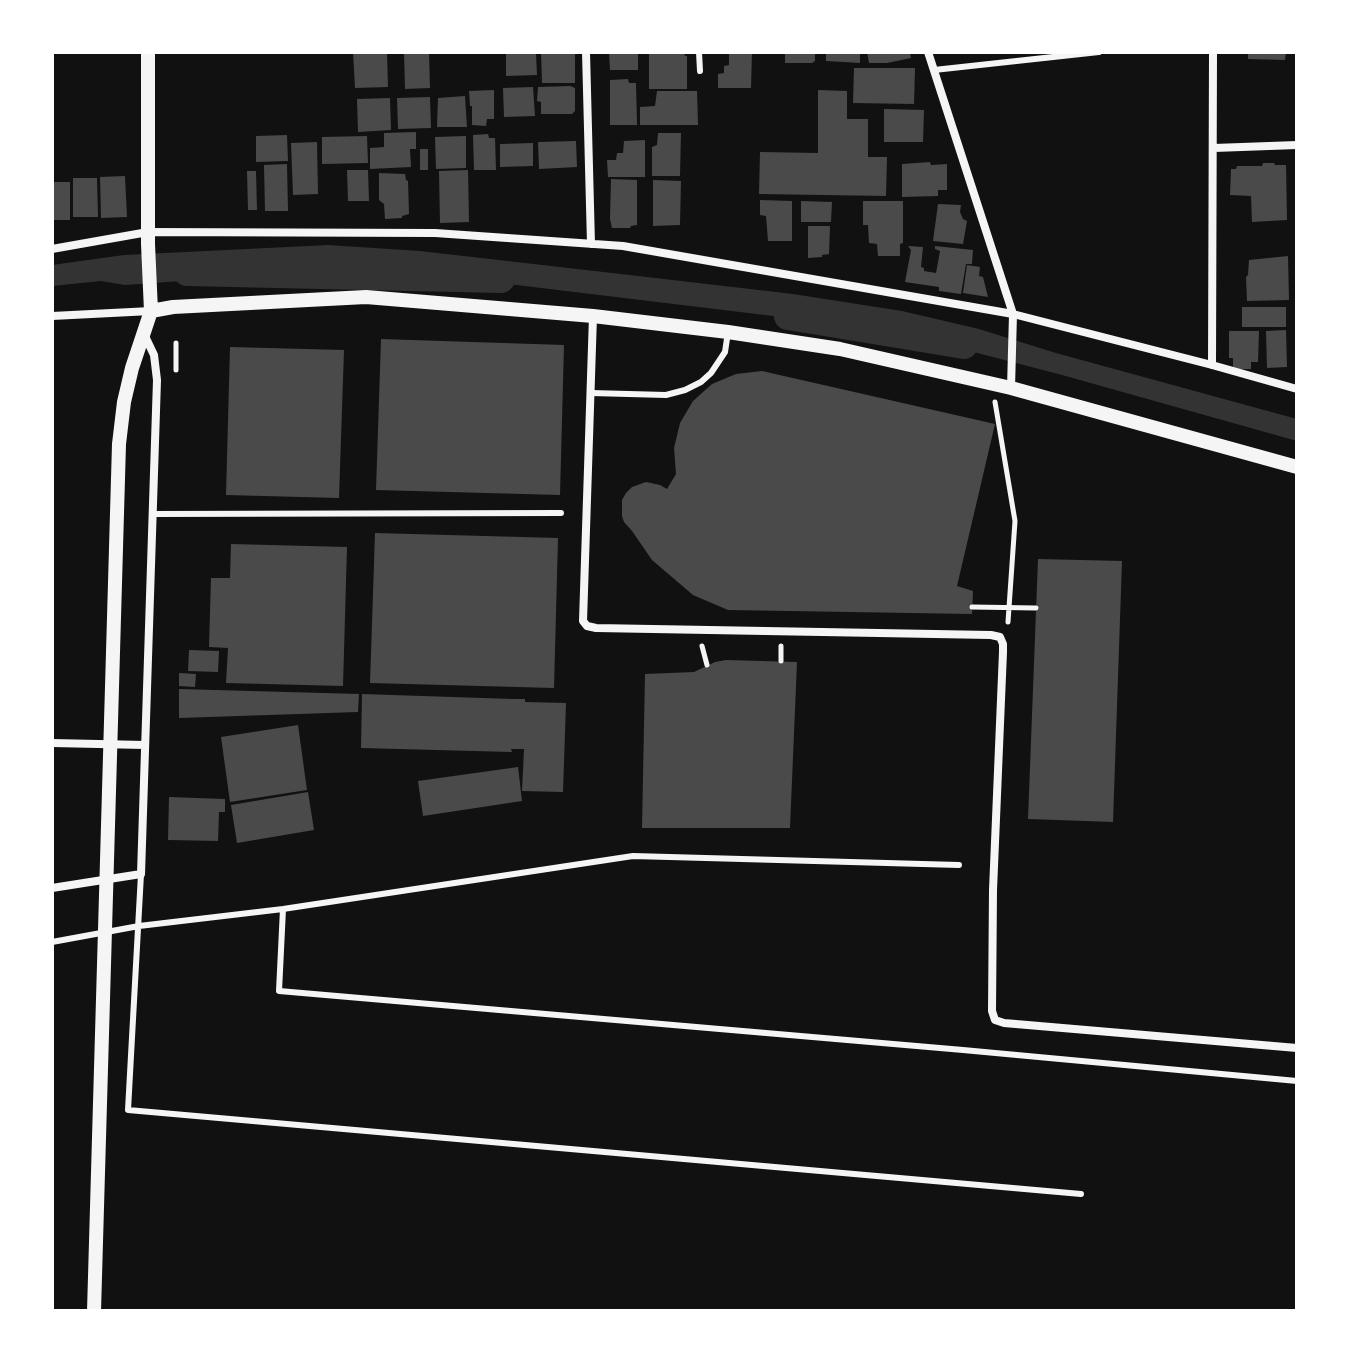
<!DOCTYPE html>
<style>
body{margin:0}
#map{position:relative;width:1349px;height:1363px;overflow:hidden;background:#111;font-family:Manrope,sans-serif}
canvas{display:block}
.frame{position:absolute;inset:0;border:54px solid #fff;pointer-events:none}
</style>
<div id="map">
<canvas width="1349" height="1363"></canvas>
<div class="frame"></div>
</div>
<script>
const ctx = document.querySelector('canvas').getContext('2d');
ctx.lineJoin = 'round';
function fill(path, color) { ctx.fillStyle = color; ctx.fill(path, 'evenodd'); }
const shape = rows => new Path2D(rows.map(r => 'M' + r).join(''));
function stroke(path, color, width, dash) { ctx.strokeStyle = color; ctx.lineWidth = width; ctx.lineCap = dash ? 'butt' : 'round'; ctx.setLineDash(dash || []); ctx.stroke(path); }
const water = shape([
 [328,245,420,251,621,274,793,294,902,311,979,329,1056,353,1297,419,1297,441,1062,375,889,330,417,273,295,266,241,269,181,281,125,285,101,281,52,286,52,265,124,255]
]);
const canal = shape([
 [187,272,501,279],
 [788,316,964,345]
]);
const building = shape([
 [353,52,387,52,388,87,355,88],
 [404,52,429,52,430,88,405,89],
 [506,52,534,52,536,54,537,75,506,76],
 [541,52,575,52,575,83,542,83],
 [609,52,638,52,638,70,610,70],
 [729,52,752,52,751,88,718,88,718,74,724,73,724,66,729,65],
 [785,52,815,52,815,61,812,63,785,63],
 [826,52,860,52,860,63,826,61],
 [867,52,910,52,911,58,887,63,869,63],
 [1248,52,1286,52,1285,60,1248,59],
 [649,53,684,53,685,56,687,56,687,89,649,89],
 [854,68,915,68,914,104,853,103],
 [628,79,629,83,636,83,637,125,610,125,610,80],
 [570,86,575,88,575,111,572,114,541,114,541,102,537,101,538,87],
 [533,87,535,116,504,117,503,88],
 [494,90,494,119,487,119,486,126,472,125,472,106,470,106,469,91],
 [818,90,847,91,847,119,868,119,868,157,887,157,886,196,759,194,760,152,818,153],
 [657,91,697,91,698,125,640,125,640,107,655,106],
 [465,96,467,127,437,127,438,98],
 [430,97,431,128,398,129,397,98],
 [390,98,391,130,358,132,357,99],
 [884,109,924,110,923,142,884,142],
 [416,132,416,149,410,149,411,167,370,169,370,148,384,147,384,133],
 [658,133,681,133,680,176,652,176,652,147,657,145],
 [488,134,489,138,495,138,496,170,474,170,473,135],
 [287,135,288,161,256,162,256,136],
 [367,136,368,163,322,164,322,137],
 [466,136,466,168,436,169,435,137],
 [645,140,645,177,608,177,607,160,616,160,617,153,623,153,624,141],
 [576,141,577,167,539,169,538,142],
 [317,142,318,194,293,195,291,143],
 [533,143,533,166,500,167,500,144],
 [420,149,428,149,428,170,420,170],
 [930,162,931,165,947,164,947,190,938,190,938,196,902,197,902,164],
 [1263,163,1274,163,1275,165,1286,165,1287,220,1252,222,1251,196,1230,195,1231,169,1236,169,1237,166,1262,166],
 [287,164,288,211,265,211,264,165],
 [347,170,368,170,369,201,348,201],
 [468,170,469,222,440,223,439,171],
 [247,171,256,171,257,210,248,210],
 [379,173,405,174,406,180,408,181,409,214,402,216,402,218,385,219,384,204,379,200],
 [125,176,127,217,101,218,100,177],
 [73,178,97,178,98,217,73,217],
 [611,179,637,180,637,225,631,226,630,228,612,228,610,219],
 [653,180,681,181,680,225,653,226],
 [52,182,70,182,70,220,52,220],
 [760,200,792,201,792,241,768,241,766,216,760,215],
 [801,201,832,202,831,222,801,222],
 [863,201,903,201,903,243,900,244,900,256,878,256,877,244,869,243,868,225,863,225],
 [938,204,961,205,960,212,963,219,967,221,963,244,933,241],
 [808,226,830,226,829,254,822,255,822,257,808,258],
 [908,246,923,247,921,267,924,268,924,271,936,273,940,251,935,249,935,246,973,250,972,264,966,264,961,294,939,291,939,287,905,282,911,250],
 [1288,256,1289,300,1247,301,1246,277,1248,275,1249,260],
 [967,265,980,267,979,276,983,277,988,297,963,293],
 [1242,307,1286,307,1286,327,1242,327],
 [1286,330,1287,367,1267,368,1266,331],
 [1229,331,1259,331,1258,362,1251,362,1251,369,1233,369,1233,358,1229,358],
 [381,339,564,345,560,495,376,490],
 [230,347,344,350,339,498,226,495],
 [762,371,995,424,957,586,973,591,972,614,728,610,693,595,652,560,632,531,624,522,622,516,622,500,626,493,632,487,646,482,660,485,667,489,676,474,674,448,680,423,693,401,712,384,736,374],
 [375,533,558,538,554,688,370,683],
 [231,544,347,547,343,686,226,683,228,648,209,647,211,578,230,578],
 [1038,559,1122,561,1113,822,1028,819],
 [189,650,219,651,218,672,188,671],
 [726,660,797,662,790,828,642,828,645,674,694,672,715,662],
 [179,673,196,674,195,687,179,686],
 [179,689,359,694,358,712,179,718],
 [362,694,513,699,525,699,525,702,566,703,563,792,522,791,524,749,511,749,512,752,361,748],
 [298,725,307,790,230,802,221,737],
 [518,767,522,801,423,816,418,781],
 [308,792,314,830,237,843,231,805],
 [169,797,225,799,225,812,219,812,218,841,168,840]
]);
const path = shape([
 [176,370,176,343],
 [995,402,1015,521,1008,622],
 [972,607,1036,608],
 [702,646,707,665],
 [781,661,781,646]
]);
const service = shape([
 [699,52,700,71],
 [934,70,1099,52],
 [591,393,666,395,685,390,701,382,711,373,725,352,728,332],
 [153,514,561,513],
 [141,874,128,1110,1081,1194],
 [283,909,279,991,963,1050,1297,1081],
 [52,942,139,926,283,909,633,856,959,865]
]);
const minor = shape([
 [586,52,591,244],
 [928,52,1013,314,1011,388],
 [1214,148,1297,145],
 [52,249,148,232,435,233,623,246,1013,314,1212,365,1297,389],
 [52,316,151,311],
 [593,316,583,621,587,626,596,628,991,635,1000,637,1003,644,1003,652,993,890,992,1011,995,1020,1004,1023,1297,1048],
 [1212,365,1213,52],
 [52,743,145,745],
 [52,888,141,874,157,380,154,355,144,334]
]);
const tertiary = shape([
 [151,311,173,307,366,297,593,316,728,332,840,349,1011,388,1297,467],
 [94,1311,119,444,124,402,132,368,151,311,148,244,148,52]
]);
fill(water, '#333');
stroke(canal, '#333', 28);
fill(building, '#4a4a4a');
stroke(path, '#f5f5f5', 5);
stroke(service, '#f5f5f5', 6);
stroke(minor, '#f5f5f5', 8);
stroke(tertiary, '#f5f5f5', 14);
</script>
